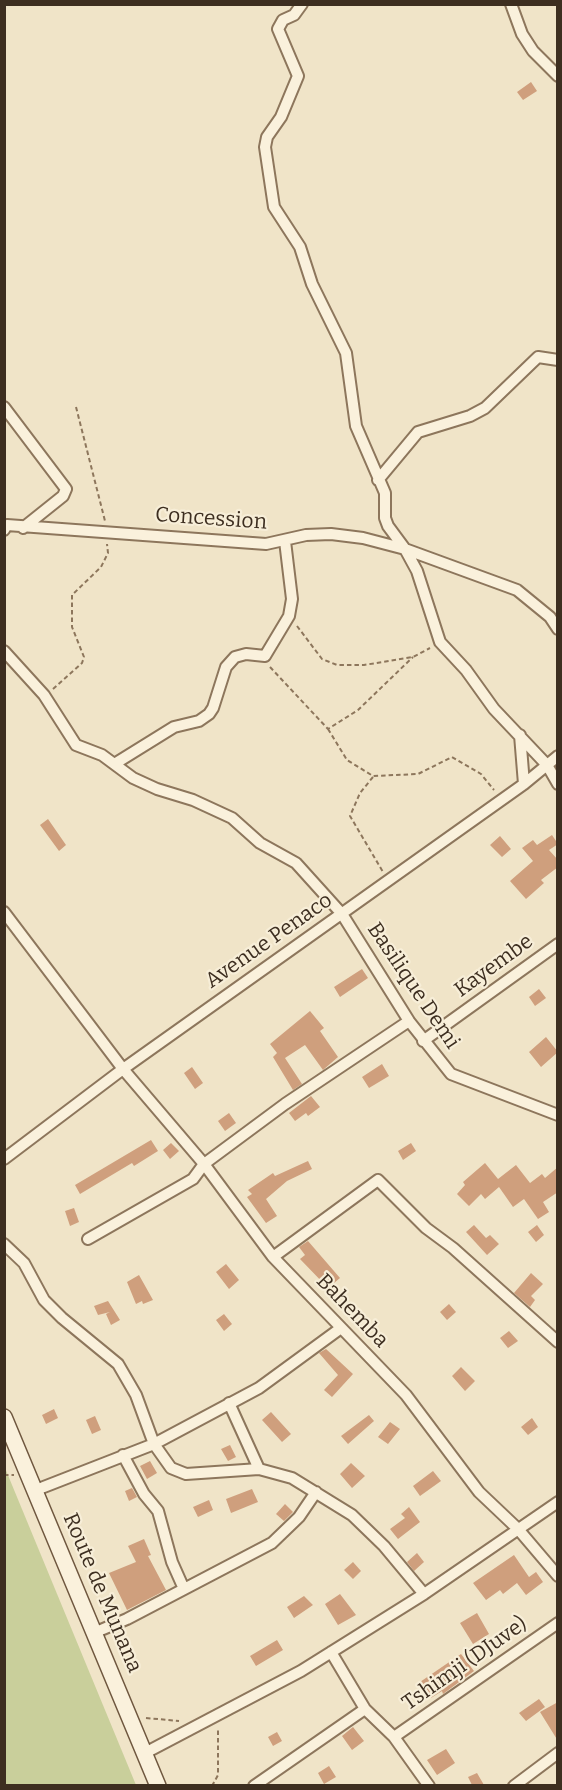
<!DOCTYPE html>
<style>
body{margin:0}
#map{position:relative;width:562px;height:1790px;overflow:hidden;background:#f0e4c8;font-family:Bitter,serif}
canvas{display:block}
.frame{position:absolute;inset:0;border:6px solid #3d2e20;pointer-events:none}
</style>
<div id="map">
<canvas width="562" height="1790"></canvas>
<div class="frame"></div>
</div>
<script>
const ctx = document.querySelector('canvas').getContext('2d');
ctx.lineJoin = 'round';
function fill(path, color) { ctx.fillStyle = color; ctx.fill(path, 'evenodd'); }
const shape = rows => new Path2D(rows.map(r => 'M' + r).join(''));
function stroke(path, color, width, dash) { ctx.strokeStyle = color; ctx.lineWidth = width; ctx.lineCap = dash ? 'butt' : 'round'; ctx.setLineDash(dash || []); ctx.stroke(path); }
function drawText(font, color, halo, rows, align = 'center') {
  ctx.font = font + ' Bitter,serif'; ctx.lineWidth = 4.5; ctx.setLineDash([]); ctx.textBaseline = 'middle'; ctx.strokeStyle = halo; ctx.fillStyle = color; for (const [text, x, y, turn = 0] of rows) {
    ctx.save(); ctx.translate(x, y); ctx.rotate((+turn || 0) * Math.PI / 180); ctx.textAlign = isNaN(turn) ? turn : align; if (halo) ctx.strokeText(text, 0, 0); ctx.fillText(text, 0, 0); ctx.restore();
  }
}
const green = shape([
 [4,1468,5,1468,136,1785,5,1785]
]);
const building = shape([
 [531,82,537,91,523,100,517,92],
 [48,819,66,845,59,851,40,825],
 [552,835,558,844,549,850,558,860,558,867,541,880,544,883,526,899,510,881,533,861,522,848,533,840,537,845],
 [500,836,511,849,502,857,490,845],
 [362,969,368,978,340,997,334,987],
 [539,989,546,998,535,1006,529,997],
 [310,1011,324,1028,320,1031,338,1057,323,1070,305,1045,285,1058,302,1084,293,1090,273,1057,277,1053,270,1044],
 [546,1037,558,1052,541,1067,529,1052],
 [382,1064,389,1076,369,1088,362,1077],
 [192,1067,203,1083,195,1089,184,1073],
 [311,1096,320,1107,308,1116,306,1113,295,1121,289,1113],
 [229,1113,236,1123,225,1131,218,1121],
 [151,1140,158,1151,134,1166,132,1163,80,1194,75,1185],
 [171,1143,179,1151,170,1159,163,1150],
 [411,1143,416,1151,403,1160,398,1151],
 [308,1161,312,1169,287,1181,266,1199,277,1216,266,1223,247,1197,252,1194,248,1190,273,1173,275,1176],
 [485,1163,498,1179,516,1165,530,1183,542,1174,545,1178,558,1167,558,1192,543,1202,549,1212,538,1219,524,1199,513,1207,499,1187,485,1199,481,1194,469,1206,457,1194,465,1185,463,1182],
 [74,1208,79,1222,70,1226,65,1211],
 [474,1225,486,1238,490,1235,499,1244,487,1255,466,1232],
 [537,1225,544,1235,536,1242,528,1232],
 [308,1241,340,1278,328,1288,300,1259,305,1255,299,1247],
 [226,1264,239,1280,229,1289,216,1272],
 [531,1273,543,1284,531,1296,535,1300,530,1307,514,1293],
 [139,1275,153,1300,143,1304,142,1301,136,1304,127,1282],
 [108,1301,120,1320,111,1325,106,1314,110,1312,98,1315,94,1306],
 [449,1304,456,1312,447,1320,440,1312],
 [224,1314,232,1324,224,1331,216,1320],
 [509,1331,518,1341,508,1348,500,1338],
 [326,1349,353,1374,332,1397,324,1390,338,1375,319,1353],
 [461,1367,475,1381,465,1391,452,1376],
 [54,1409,58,1418,46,1424,42,1415],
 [271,1412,291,1434,282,1442,262,1420],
 [369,1415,374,1421,348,1444,341,1436],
 [95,1416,101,1430,92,1434,86,1420],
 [532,1418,538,1427,528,1435,521,1427],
 [390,1422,400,1429,388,1444,378,1437],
 [230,1445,236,1457,228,1461,221,1449],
 [150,1461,157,1473,147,1479,140,1466],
 [351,1463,365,1476,352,1488,340,1474],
 [433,1471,441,1481,420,1496,413,1486],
 [132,1488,137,1497,129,1501,125,1491],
 [252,1489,258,1502,231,1513,226,1499],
 [209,1500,213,1510,198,1517,193,1507],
 [285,1504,293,1512,284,1521,276,1514],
 [409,1507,420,1522,398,1539,390,1529,405,1518,401,1514],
 [144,1539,151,1555,148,1556,166,1590,127,1610,109,1573,136,1562,128,1546],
 [417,1553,424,1562,414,1571,407,1562],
 [514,1555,529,1577,536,1572,543,1582,526,1595,517,1583,503,1594,500,1590,486,1600,473,1583],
 [353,1562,361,1571,353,1579,344,1570],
 [340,1594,356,1615,338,1625,325,1604],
 [304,1596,313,1605,294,1618,287,1607],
 [477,1613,489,1634,473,1644,460,1623],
 [277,1640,283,1650,256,1666,250,1656],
 [461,1654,474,1671,443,1694,442,1691,431,1698,420,1682],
 [539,1699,545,1707,526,1721,519,1713],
 [558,1702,558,1741,540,1712],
 [353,1727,364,1741,352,1750,342,1736],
 [277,1732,282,1741,273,1746,268,1737],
 [446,1749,455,1763,437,1775,427,1760],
 [329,1766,336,1777,324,1784,318,1773],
 [477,1773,484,1785,472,1785,468,1777]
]);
const path = shape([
 [76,407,105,521],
 [297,626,322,659,337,665,364,665,413,657,430,648],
 [270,667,328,729,358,710,413,657],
 [53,689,82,663,84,657,72,627,72,595,101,567,108,553,107,544],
 [328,729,347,760,373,776,418,774,452,757,481,774,494,790],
 [373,777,360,793,350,816,383,872],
 [4,1475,14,1475],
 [146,1718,179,1721],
 [212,1786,218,1775,218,1728]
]);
const minor = shape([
 [302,4,294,15,283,20,278,29,298,76,281,117,267,137,265,147,274,207,300,247,312,284,346,353,356,426,385,493,385,518,388,526,405,549,517,590,550,617,558,629],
 [511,4,522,34,533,51,558,76],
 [4,407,66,489,63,496,23,528],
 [378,480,418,432,470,416,485,408,538,357,558,360],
 [4,530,7,525,266,544,306,535,331,534,363,538,405,549,417,571,440,642,466,670,494,709,547,765,558,784],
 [4,651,44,695,76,745,102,755,133,778,157,789,193,800,232,818,260,843,296,863,342,914,409,1021,451,1074,558,1115],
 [520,735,524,784],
 [116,763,174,727,199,721,209,714,213,708,226,667,235,657,246,654,265,656,289,616,292,599,285,541],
 [4,912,123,1069,204,1164,273,1257,406,1395,479,1492,518,1529,558,1576],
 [423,1041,558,944],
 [4,1159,123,1069,524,784,558,756],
 [88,1239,193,1179,204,1164,285,1104,409,1021],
 [4,1244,24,1263,44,1300,62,1318,118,1364,136,1395,154,1444,171,1468,186,1474,259,1469,292,1478,352,1515,384,1546,424,1594],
 [273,1257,378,1180,426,1228,453,1248,558,1342],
 [229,1403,259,1469],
 [123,1455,144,1494,158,1511,172,1562,184,1589],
 [36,1490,154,1444,259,1388,341,1328],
 [96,1632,127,1619,272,1543,299,1517,316,1492],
 [331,1652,365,1709,394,1737,429,1786],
 [394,1737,558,1623],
 [145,1753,301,1671,424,1594,558,1502],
 [254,1786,365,1709],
 [514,1786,558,1753]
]);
const secondary = shape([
 [4,1417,158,1786]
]);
const streetNames = [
 ["Concession",211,519,4],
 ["Avenue Penaco",269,941,-35],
 ["Kayembe",494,966,-36],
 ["Basilique Demi",413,986,56],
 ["Bahemba",352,1311,46],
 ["Route de Munana",102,1593,67],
 ["Tshimji (DJuve)",465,1664,-35]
];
fill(green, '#c9cf9b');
fill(building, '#cf9f7d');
stroke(minor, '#8d765c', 14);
stroke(secondary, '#6f573f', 18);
stroke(path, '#8d765c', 2, [4.5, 3]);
stroke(minor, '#faf1dc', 10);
stroke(secondary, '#faf1dc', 15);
drawText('21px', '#3d2e20', '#f7eed8', streetNames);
</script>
